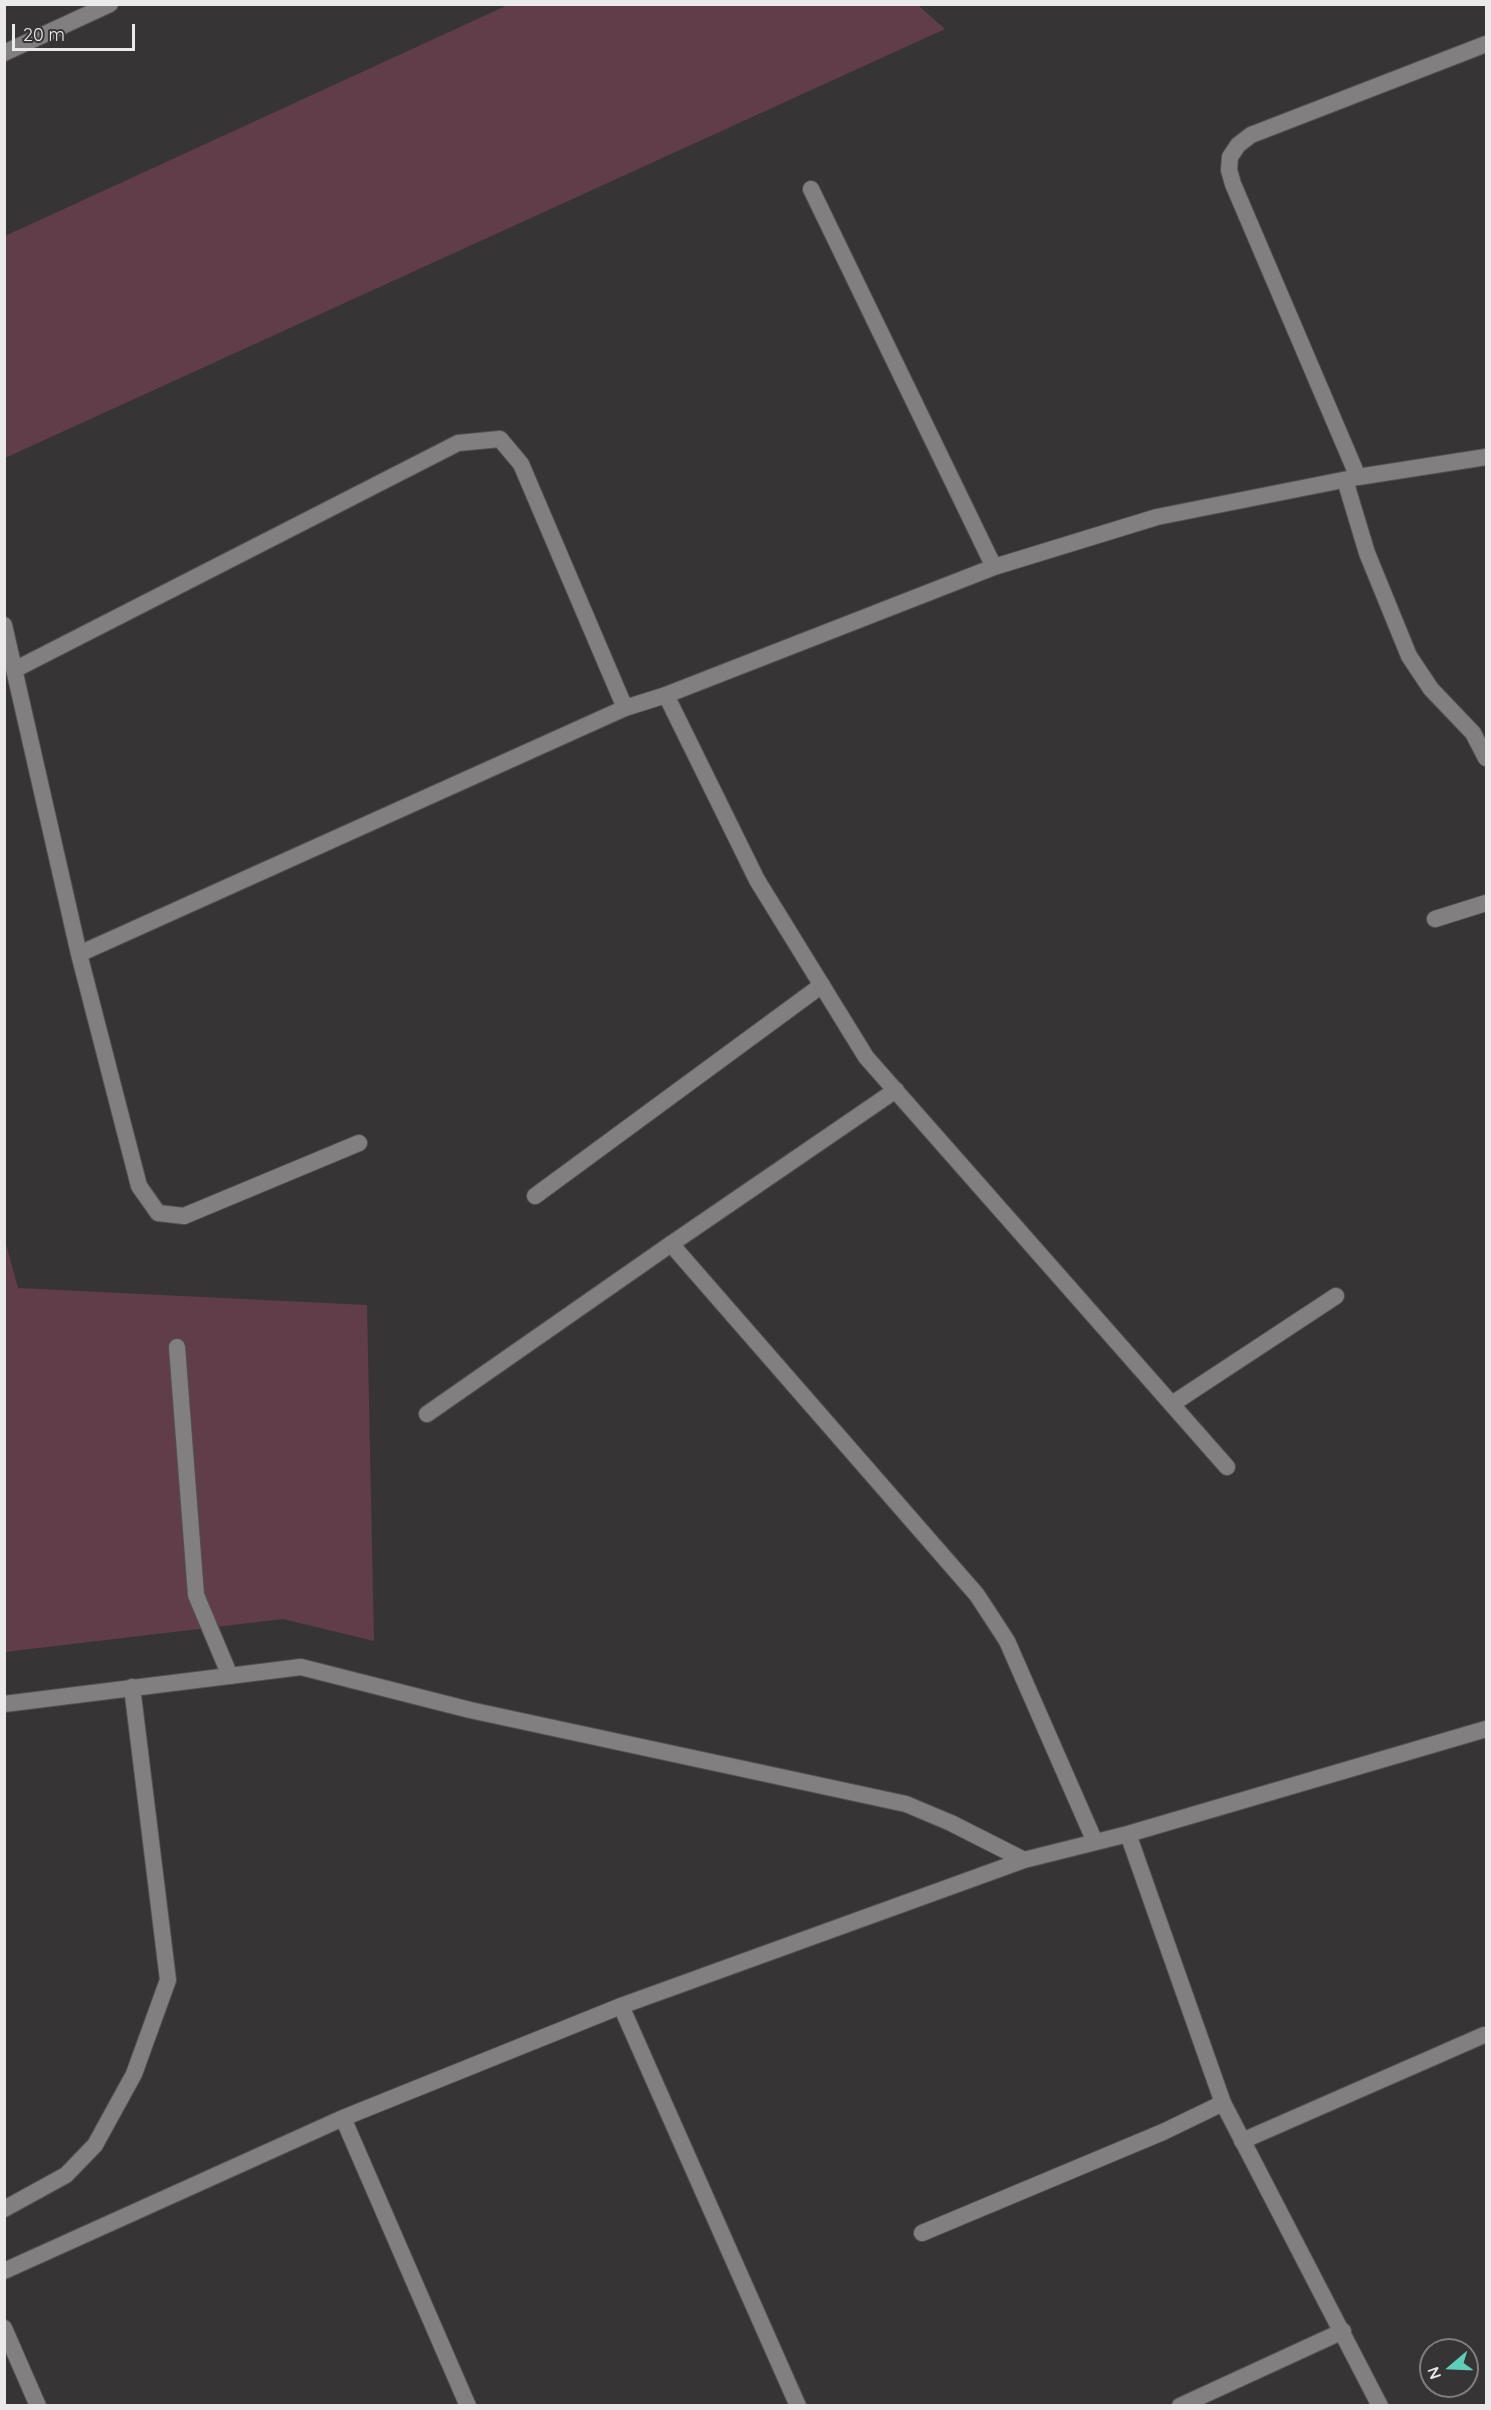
<!DOCTYPE html>
<style>
body{margin:0}
#map{position:relative;width:1491px;height:2410px;overflow:hidden;background:#373435;font-family:Quicksand,sans-serif}
canvas{display:block}
.frame{position:absolute;inset:0;border:6px solid #ebeaea;pointer-events:none}
.north{position:absolute;left:1419px;top:2338px;width:60px;height:60px;box-sizing:border-box;background:#373435;border:2px solid #7f7d7d;border-radius:50%;rotate:251deg;font-size:16px;font-weight:700;line-height:24px;text-align:center;color:#ebeaea}
.north::after{content:'';display:block;margin:auto;width:21px;height:27px;background:#5eceb8;clip-path:polygon(50% 0,100% 100%,50% 72%,0 100%)}
.scale{position:absolute;left:12px;top:24px;width:123px;height:27px;box-sizing:border-box;border:3px solid #ebeaea;border-top:0;padding-left:8px;font-size:18px;line-height:21px;white-space:nowrap;color:#ebeaea;-webkit-text-stroke:4px #373435;paint-order:stroke}
</style>
<div id="map">
<canvas width="1491" height="2410"></canvas>
<div class="frame"></div>
<div class="north">N</div>
<div class="scale">20 m</div>
</div>
<script>
const ctx = document.querySelector('canvas').getContext('2d');
ctx.lineJoin = 'round';
function fill(path, color) { ctx.fillStyle = color; ctx.fill(path, 'evenodd'); }
const shape = rows => new Path2D(rows.map(r => 'M' + r).join(''));
function stroke(path, color, width, dash) { ctx.strokeStyle = color; ctx.lineWidth = width; ctx.lineCap = dash ? 'butt' : 'round'; ctx.setLineDash(dash || []); ctx.stroke(path); }
const green = shape([
 [510,4,918,5,945,29,5,458,5,236],
 [4,1237,18,1288,367,1305,374,1641,283,1619,5,1652]
]);
const service = shape([
 [1345,480,1367,553,1409,656,1431,689,1473,733,1486,758],
 [1435,919,1486,903],
 [535,1196,822,985],
 [177,1347,196,1595,230,1676],
 [427,1414,671,1244],
 [1242,2141,1484,2035],
 [4,2209,66,2175,95,2145,134,2074,168,1980,132,1687],
 [922,2233,1163,2132,1223,2103],
 [4,2328,38,2406],
 [1180,2406,1343,2331]
]);
const minor = shape([
 [4,53,110,4],
 [811,189,994,567],
 [1358,477,1233,184,1229,170,1230,157,1238,145,1251,135,1486,44],
 [4,625,79,954,139,1186,158,1213,184,1216,359,1143],
 [16,669,458,443,500,439,521,464,625,708],
 [666,695,757,880,866,1057,1227,1467],
 [79,954,625,708,666,695,994,567,1157,517,1358,477,1486,457],
 [896,1090,671,1244,977,1595,1007,1641,1095,1842],
 [1172,1404,1336,1296],
 [4,1704,301,1667,470,1710,906,1804,951,1823,1024,1860],
 [1128,1834,1223,2103,1380,2406],
 [621,2006,798,2406],
 [343,2118,468,2406],
 [4,2271,343,2118,621,2006,1024,1860,1128,1834,1486,1729]
]);
fill(green, '#603d48');
stroke(service, '#535252', 18);
stroke(minor, '#535252', 18);
stroke(service, '#827f80', 16);
stroke(minor, '#827f80', 16);
</script>
